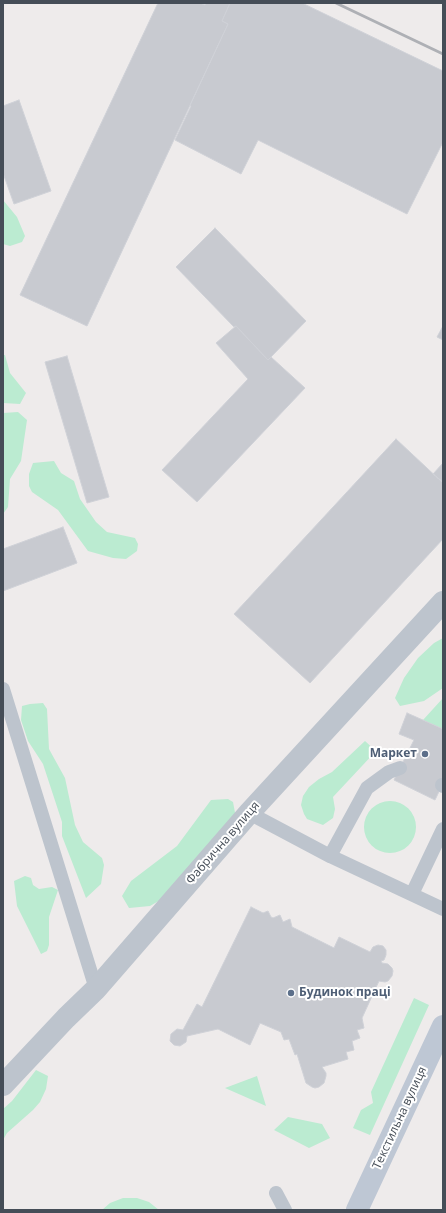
<!DOCTYPE html>
<meta charset="utf-8">
<style>
body{margin:0}
#map{position:relative;width:446px;height:1213px;overflow:hidden;background:#eeebeb;font-family:"Open Sans",sans-serif}
canvas{display:block}
.frame{position:absolute;inset:0;border:4px solid #454d57;pointer-events:none}
</style>
<div id="map">
<canvas width="446" height="1213"></canvas>
<div class="frame"></div>
</div>
<script>
const ctx = document.querySelector('canvas').getContext('2d');
ctx.lineJoin = 'round';
function fill(path, color) { ctx.fillStyle = color; ctx.fill(path, 'evenodd'); }
const shape = rows => new Path2D(rows.map(r => 'M' + r).join(''));
function stroke(path, color, width, dash) { ctx.strokeStyle = color; ctx.lineWidth = width; ctx.lineCap = dash ? 'butt' : 'round'; ctx.setLineDash(dash || []); ctx.stroke(path); }
function drawText(font, color, halo, rows, align = 'center') {
  ctx.font = font + ' "Open Sans",sans-serif'; ctx.lineWidth = 4; ctx.setLineDash([]); ctx.textBaseline = 'middle'; ctx.strokeStyle = halo; ctx.fillStyle = color; for (const [text, x, y, turn = 0] of rows) {
    ctx.save(); ctx.translate(x, y); ctx.rotate((+turn || 0) * Math.PI / 180); ctx.textAlign = isNaN(turn) ? turn : align; if (halo) ctx.strokeText(text, 0, 0); ctx.fillText(text, 0, 0); ctx.restore();
  }
}
const green = shape([
 [3,200,17,217,25,236,22,242,10,246,3,244],
 [3,355,5,355,10,373,26,393,20,404,3,403],
 [18,412,27,420,21,461,10,479,8,507,3,514,3,413],
 [54,461,61,473,74,481,80,499,96,522,107,532,135,538,138,544,137,551,126,559,113,558,88,551,58,510,32,492,29,486,29,474,33,463],
 [443,638,443,688,424,701,400,706,395,698,404,678,418,658,434,643],
 [443,698,443,729,423,720],
 [43,703,47,709,49,749,65,778,75,825,83,842,102,858,104,865,101,884,86,898,62,836,62,822,43,764,28,741,21,720,22,706,30,704],
 [365,741,376,751,333,797,335,809,333,818,323,825,307,819,304,814,301,805,303,796,309,787,319,779,332,772],
 [228,799,233,802,236,818,169,895,150,906,129,908,122,896,131,881,177,846,211,800],
 '364 827a26 26 0 1 1 52 0a26 26 0 1 1-52 0Z',
 [25,876,31,878,33,885,39,889,52,887,58,890,49,917,49,945,47,951,41,954,17,906,14,881],
 [414,998,429,1005,370,1135,353,1128,361,1110,373,1103,371,1092],
 [36,1070,48,1076,46,1089,40,1102,33,1110,7,1133,3,1140,3,1109,12,1101],
 [257,1076,266,1106,225,1088],
 [288,1117,322,1124,330,1138,309,1148,274,1130],
 [123,1198,137,1198,149,1202,159,1210,102,1210,110,1203]
]);
const building = shape([
 [158,3,200,3,205,5,206,3,230,3,222,21,228,24,87,326,20,295,158,3],
 [230,3,302,3,443,71,443,142,407,214,258,140,241,174,175,140,191,106,190,105,228,24,222,21,230,3],
 [19,100,51,191,14,204,3,173,3,106,19,100],
 [215,228,306,321,268,360,236,326,234,327,176,267,215,228],
 [236,326,268,360,271,357,305,388,197,502,162,470,248,379,216,343,236,326],
 [443,326,443,340,437,337,443,326],
 [67,356,109,497,87,503,45,362,67,356],
 [396,439,443,483,443,539,310,683,234,614,396,439],
 [443,463,443,482,433,474,443,463],
 [63,527,77,563,3,591,3,549,63,527],
 [407,713,443,729,443,783,435,800,394,780,414,740,399,734,407,713],
 [251,907,263,913,268,911,271,917,273,918,280,915,283,922,290,919,292,927,334,948,339,937,370,952,373,947,378,945,383,946,386,950,386,955,384,960,381,961,382,963,388,964,392,968,393,971,392,976,388,981,385,982,379,981,362,1018,364,1028,357,1030,360,1038,352,1041,354,1050,346,1052,348,1059,322,1067,326,1073,326,1076,324,1083,319,1087,315,1088,312,1087,306,1083,297,1054,295,1055,289,1039,284,1040,281,1032,260,1023,250,1045,218,1029,187,1036,186,1042,180,1046,174,1045,170,1041,171,1034,177,1029,183,1030,197,1004,202,1007,251,907]
]);
const lane = shape([
 [3,689,96,989],
 [442,785,443,786],
 [249,813,330,856,443,909],
 [330,856,367,788,389,772,400,768],
 [412,894,443,829],
 [276,1193,285,1210]
]);
const street = shape([
 [3,1085,66,1018,96,989,249,813,443,602]
]);
const secondary = shape([
 [357,1210,443,1026]
]);
const rail = shape([
 [336,3,443,54]
]);
const markers = [
 [425,754,4,"#5c6f8a"],
 [291,993,4,"#5c6f8a"]
];
const serviceNames = [
 ["Маркет",417,754],
 ["Будинок праці",299,993,"left"]
];
const streetNames = [
 ["Фабрична вулиця",223,843,-49],
 ["Текстильна вулиця",400,1118,-65]
];
fill(green, '#bbebd1');
fill(building, '#c8cad0');
stroke(building, '#cfd1d7', 1);
stroke(lane, '#bdc4cd', 14);
stroke(street, '#bdc4cd', 22);
stroke(secondary, '#bec7d4', 22);
stroke(rail, '#aeb0b5', 3);
for (const [x, y, r, color] of markers) { const dot = new Path2D(); dot.arc(x, y, r, 0, 2 * Math.PI); ctx.fillStyle = color; ctx.fill(dot); stroke(dot, '#fff', 1.5); }
drawText('bold 12px', '#4e5e75', '#fff', serviceNames, 'right');
drawText('12px', '#454d57', '#fff', streetNames);
</script>
